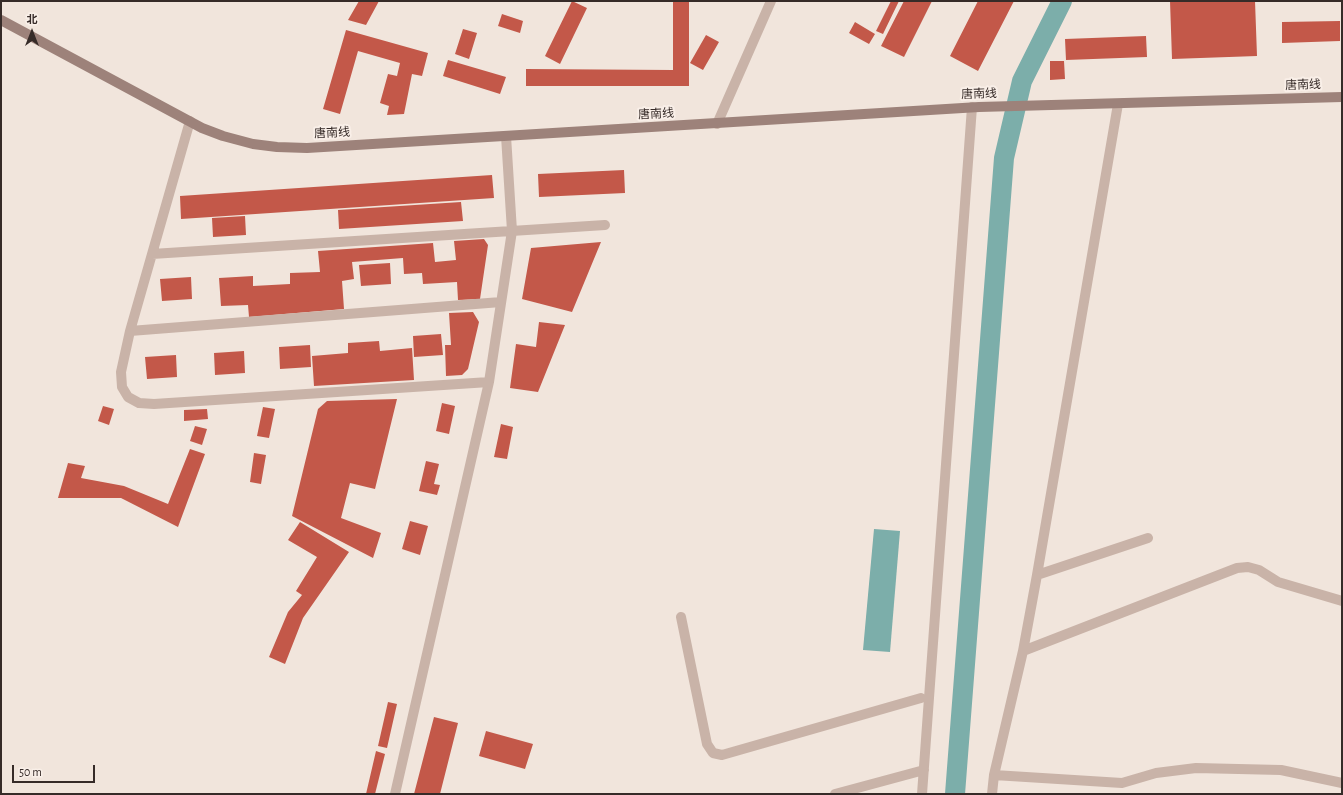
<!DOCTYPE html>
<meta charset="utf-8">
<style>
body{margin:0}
#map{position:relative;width:1343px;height:795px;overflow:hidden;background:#f1e5dc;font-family:"Alegreya Sans","Noto Sans SC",sans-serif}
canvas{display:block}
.frame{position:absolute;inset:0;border:2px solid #362b28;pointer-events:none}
.north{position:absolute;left:12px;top:12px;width:40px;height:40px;-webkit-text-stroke:3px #f9efe8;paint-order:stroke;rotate:0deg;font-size:11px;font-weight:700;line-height:16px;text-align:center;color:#362b28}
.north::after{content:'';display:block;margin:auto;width:14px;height:18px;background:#362b28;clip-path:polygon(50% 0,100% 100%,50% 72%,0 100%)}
.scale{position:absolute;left:12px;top:765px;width:83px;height:18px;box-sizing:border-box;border:2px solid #362b28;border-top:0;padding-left:5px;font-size:12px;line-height:14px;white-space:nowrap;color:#362b28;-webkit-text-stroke:3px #f9efe8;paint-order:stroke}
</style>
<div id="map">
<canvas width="1343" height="795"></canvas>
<div class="frame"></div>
<div class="north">北</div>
<div class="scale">50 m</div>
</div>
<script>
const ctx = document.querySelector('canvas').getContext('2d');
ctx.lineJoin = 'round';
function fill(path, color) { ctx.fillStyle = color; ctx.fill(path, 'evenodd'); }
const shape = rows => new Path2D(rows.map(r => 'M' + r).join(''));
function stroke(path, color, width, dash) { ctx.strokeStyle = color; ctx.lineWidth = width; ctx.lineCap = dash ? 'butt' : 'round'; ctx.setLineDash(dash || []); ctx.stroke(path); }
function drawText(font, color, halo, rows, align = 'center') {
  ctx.font = font + ' "Alegreya Sans","Noto Sans SC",sans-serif'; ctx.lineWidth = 4; ctx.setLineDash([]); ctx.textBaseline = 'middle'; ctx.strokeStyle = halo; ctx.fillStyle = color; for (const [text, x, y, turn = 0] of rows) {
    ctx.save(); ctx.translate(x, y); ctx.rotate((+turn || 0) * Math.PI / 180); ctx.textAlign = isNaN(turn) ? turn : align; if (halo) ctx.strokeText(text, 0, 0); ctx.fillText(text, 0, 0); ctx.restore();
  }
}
const water = shape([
 [874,529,900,531,890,652,863,650]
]);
const river = shape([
 [955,794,1004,158,1022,81,1062,1]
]);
const building = shape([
 [359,1,379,1,366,25,348,20],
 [572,1,587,8,560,64,545,56],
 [673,1,689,1,689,86,526,86,526,69,673,70],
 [891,1,899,1,883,34,876,31],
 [904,1,932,1,904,57,881,46],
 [978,1,1014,1,978,71,950,56],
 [1170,1,1255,1,1257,56,1172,59],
 [502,14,523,21,520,33,498,26],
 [1340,21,1340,41,1282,43,1282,22],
 [855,22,875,34,869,44,849,33],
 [463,29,477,33,469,59,455,54],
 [346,30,428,53,422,76,412,74,404,114,387,115,389,106,380,103,388,74,397,76,400,63,358,51,340,114,323,109],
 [706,35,719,42,703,70,690,63],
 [1146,36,1147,57,1066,60,1065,39],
 [448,60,506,77,500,94,443,76],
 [1050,61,1064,61,1065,79,1050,80],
 [624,170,625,193,539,197,538,174],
 [492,175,494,198,181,219,180,196],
 [461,202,463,221,339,229,338,210],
 [245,216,246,235,213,237,212,218],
 [484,239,488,245,480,299,458,300,457,282,423,284,422,273,404,274,403,258,352,262,354,279,342,281,344,309,249,317,248,305,221,306,219,278,253,276,253,286,290,284,290,273,320,272,318,251,433,243,435,262,456,260,454,241],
 [601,242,572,312,522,299,531,248],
 [390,263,391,284,361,286,359,265],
 [191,277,192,299,162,301,160,279],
 [473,312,479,322,468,369,462,375,446,376,445,345,451,345,449,313],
 [539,322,565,325,538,392,510,388,516,344,536,347],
 [441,334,443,355,414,357,413,336],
 [379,341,380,351,412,348,414,380,314,386,312,356,348,353,348,343],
 [310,345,311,367,280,369,279,347],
 [244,351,245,373,215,375,214,353],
 [176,355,177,377,147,379,145,357],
 [397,399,375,489,350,483,341,518,381,533,373,558,292,516,318,409,327,401],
 [442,403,455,406,449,434,436,431],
 [103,406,114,409,109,425,98,421],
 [263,407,275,409,269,438,257,436],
 [207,409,208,419,184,421,184,410],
 [501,424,513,427,507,459,494,457],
 [195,426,207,429,202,445,190,441],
 [190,449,205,454,178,527,121,498,58,498,68,463,85,466,81,478,124,486,168,504],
 [254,453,266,455,261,484,250,482],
 [426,461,439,464,434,484,440,485,437,495,419,491],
 [410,521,428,526,420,555,402,549],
 [300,522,349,552,303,618,285,664,269,657,288,612,302,595,296,591,317,557,288,540],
 [388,702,397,704,387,748,378,746],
 [434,717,458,723,440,794,414,794],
 [486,731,533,744,525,769,479,756],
 [376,751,385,754,375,794,366,794]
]);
const street = shape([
 [190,121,130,331,121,372,122,387,128,397,139,403,154,404,489,382],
 [717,124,771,1],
 [152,254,605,225],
 [130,331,501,302],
 [1037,575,1148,538],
 [681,617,707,744,713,753,722,755,921,698],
 [1023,651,1237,568,1248,567,1259,570,1278,582,1342,601],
 [994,775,1122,783,1156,773,1196,768,1281,770,1342,783],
 [395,794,489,382,512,231,506,136],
 [835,794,924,770],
 [922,794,972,107],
 [992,794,994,775,1023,651,1037,575,1118,104]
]);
const secondary = shape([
 [1,20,202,128,223,136,253,144,277,147,307,148,979,107,1342,97]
]);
const streetNames = [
 ["唐南线",1303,85,-2],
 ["唐南线",979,94,-2],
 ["唐南线",656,114,-3],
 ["唐南线",332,133,-3]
];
fill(water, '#7caeaa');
stroke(river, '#7caeaa', 20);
fill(building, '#c35849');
stroke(street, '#c9b3a8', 10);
stroke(secondary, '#9d827a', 10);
drawText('12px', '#362b28', '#f9efe8', streetNames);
</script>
